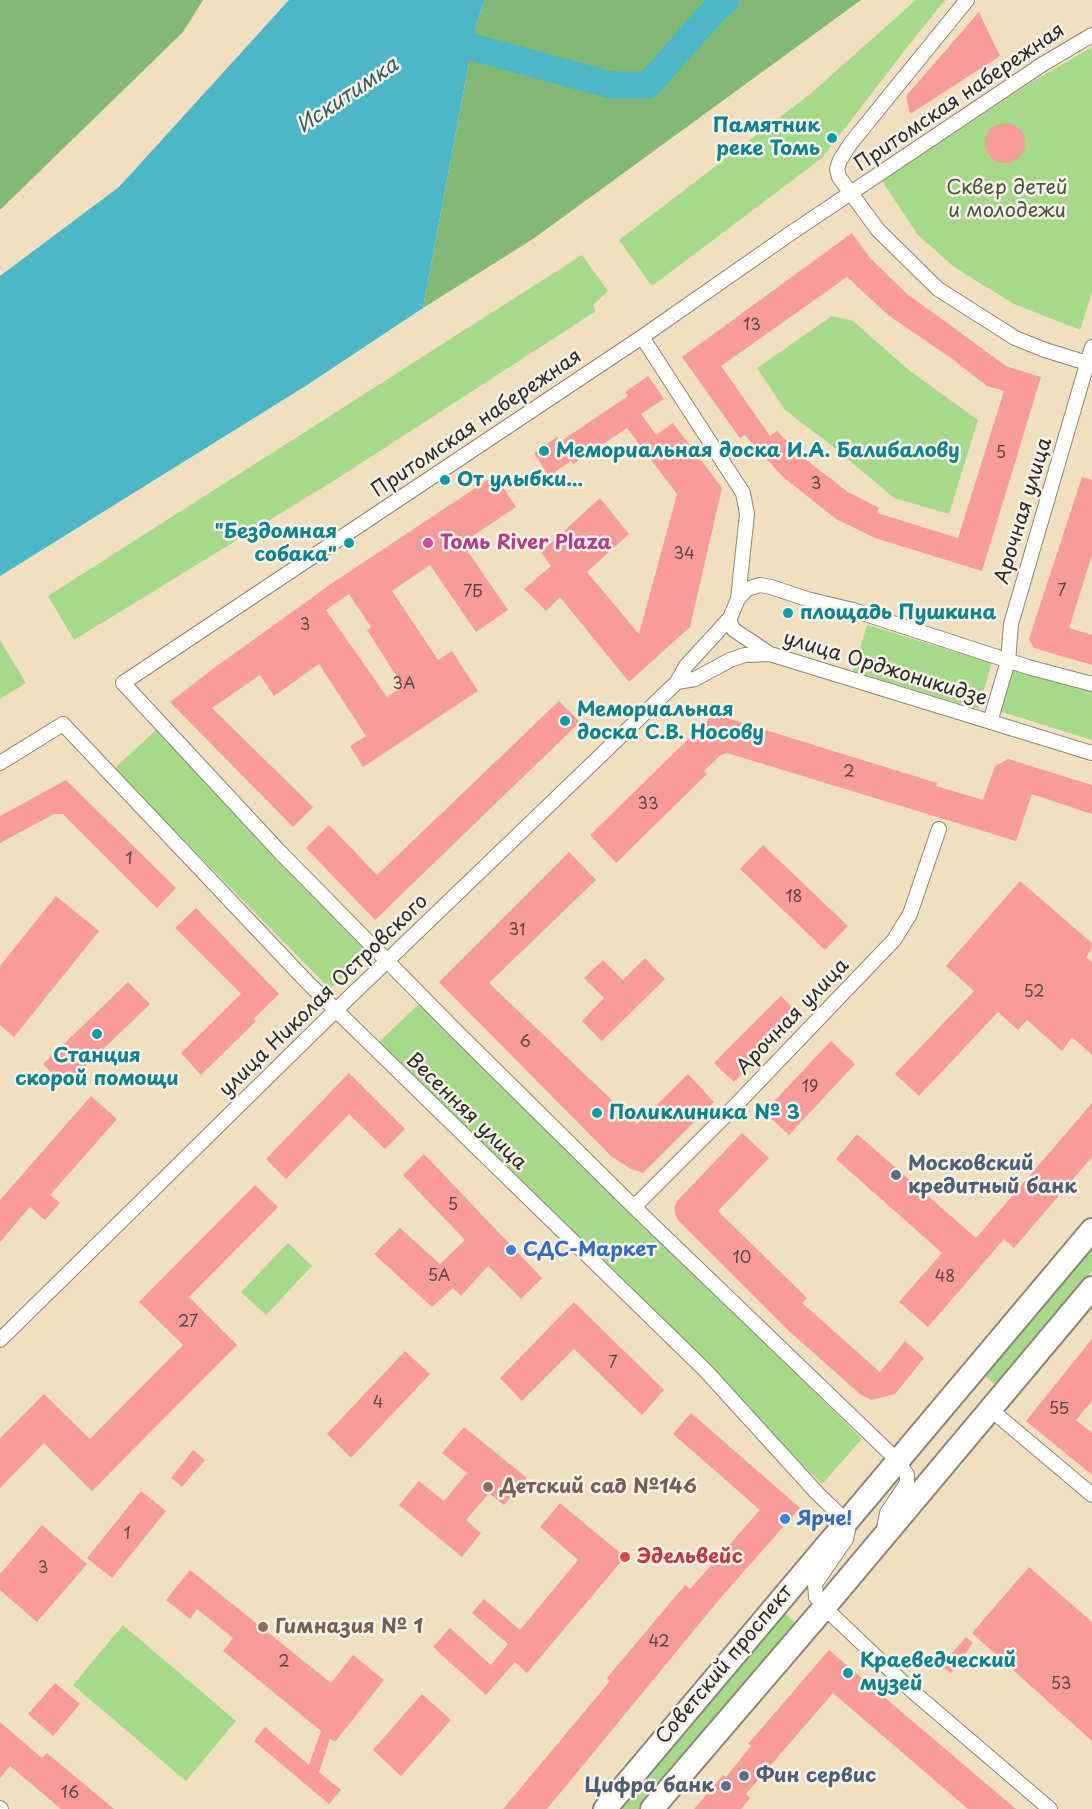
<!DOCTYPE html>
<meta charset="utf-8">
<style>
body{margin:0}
canvas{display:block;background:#f0e0c0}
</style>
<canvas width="1092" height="1809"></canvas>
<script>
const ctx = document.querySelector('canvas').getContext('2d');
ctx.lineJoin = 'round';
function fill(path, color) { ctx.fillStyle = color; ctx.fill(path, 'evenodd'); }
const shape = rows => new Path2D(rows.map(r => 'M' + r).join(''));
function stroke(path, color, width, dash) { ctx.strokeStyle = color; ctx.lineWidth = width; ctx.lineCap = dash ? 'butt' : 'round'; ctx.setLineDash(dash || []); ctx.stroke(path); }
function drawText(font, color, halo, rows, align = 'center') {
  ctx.font = font + ' "Playpen Sans",sans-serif'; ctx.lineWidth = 5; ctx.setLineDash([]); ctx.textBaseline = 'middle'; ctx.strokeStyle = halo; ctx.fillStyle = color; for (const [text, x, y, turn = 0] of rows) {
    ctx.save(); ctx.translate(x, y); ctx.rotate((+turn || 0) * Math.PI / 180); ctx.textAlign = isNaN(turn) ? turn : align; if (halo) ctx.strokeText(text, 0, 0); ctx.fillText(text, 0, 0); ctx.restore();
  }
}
const green = shape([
 [916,0,945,0,908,46,822,158,652,286,619,240,809,95],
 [1092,47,1092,292,1080,330,1014,304,954,267,918,235,882,181,1027,85],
 [582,255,608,291,593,305,596,311,335,480,74,640,48,596],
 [832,316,853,321,910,371,978,420,949,514,894,498,831,445,785,410,757,368],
 [867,625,992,663,978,709,853,671],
 [0,640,26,683,0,699],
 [1013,666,1092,691,1092,740,999,711],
 [159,727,377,944,330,989,114,769],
 [420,1003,862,1439,822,1484,377,1044],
 [288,1243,312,1266,266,1315,241,1292],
 [1092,1245,1092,1271,996,1385,984,1375],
 [784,1613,796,1623,639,1809,618,1809],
 [123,1625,236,1721,186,1781,73,1685]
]);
const forest = shape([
 [0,0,203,0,183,32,0,210],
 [485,0,861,0,533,239,423,308,476,25]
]);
const water = shape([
 [289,0,485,0,476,25,423,308,304,387,0,576,0,276,119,187]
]);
const river = shape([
 [436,39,439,38,611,85,648,85,718,6,726,0]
]);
const building = shape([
 [979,12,1000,56,910,114,906,96],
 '985 143a20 20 0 1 1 40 0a20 20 0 1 1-40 0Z',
 [852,233,870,258,906,293,1006,366,1041,377,982,571,875,538,836,519,783,477,745,435,740,438,682,357],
 [847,277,888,315,951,358,987,386,1004,391,958,538,877,513,879,508,848,492,805,459,777,431,770,436,721,366],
 [648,376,664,399,641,414,656,435,673,423,722,488,690,627,629,682,560,597,546,611,524,589,551,566,541,552,600,498,629,534,587,572,639,634,677,494,627,428,573,464,571,461,549,476,534,453,557,437,560,442,628,396,625,392],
 [495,475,516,507,462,543,508,610,476,632,430,565,392,591,438,660,452,651,478,691,363,767,350,746,366,736,319,664,274,696,260,675,212,708,313,807,293,827,170,702,214,668,331,584],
 [349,594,371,627,367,630,403,686,387,697,326,610],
 [1082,477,1092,480,1092,555,1069,628,1092,635,1092,665,1034,648,1029,639],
 [559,701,580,722,375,920,306,848,329,825,377,875],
 [720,716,937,783,936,786,983,800,995,766,1008,759,1092,785,1092,814,1032,794,1016,841,727,753,721,755,704,771,707,774,616,863,590,835,710,718],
 [66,780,176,888,157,908,63,814,54,814,0,843,0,816],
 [763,845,848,926,825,950,740,869],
 [569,852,596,880,489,983,637,1124,688,1074,714,1102,643,1173,629,1168,611,1156,439,982],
 [1020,881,1092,943,1092,948,1086,957,1092,962,1092,1055,1072,1037,1062,1051,1027,1020,1018,1030,998,1012,919,1096,895,1074,974,991,946,966],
 [56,896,99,931,14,1037,0,1025,0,966],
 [196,908,279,994,254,1019,256,1021,201,1075,181,1053,241,994,175,928],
 [645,958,665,979,602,1041,582,1021,604,998,584,978,603,960,623,980],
 [128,982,150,1004,65,1086,43,1064],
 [781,996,800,1016,734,1082,714,1063],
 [831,1041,855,1064,789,1135,764,1112],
 [349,1073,405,1129,385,1149,349,1114,286,1179,266,1159],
 [91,1096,117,1119,50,1195,60,1203,45,1220,30,1207,0,1242,0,1200],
 [1092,1103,1092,1157,1014,1248,1004,1239,928,1327,899,1302,942,1253,836,1159,857,1134,976,1238],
 [742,1133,769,1158,718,1211,807,1298,802,1303,880,1372,905,1341,924,1358,895,1394,872,1400,861,1395,789,1331,677,1219,674,1208,678,1200],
 [424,1154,542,1278,521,1299,488,1266,461,1296,453,1288,432,1307,374,1254,400,1228,440,1264,465,1240,403,1175],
 [255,1185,278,1207,189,1297,237,1345,92,1491,44,1443,0,1488,0,1438,44,1394,90,1439,183,1345,139,1302],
 [574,1302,664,1390,642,1415,574,1349,522,1401,500,1378],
 [1092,1339,1092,1401,1076,1420,1092,1433,1092,1475,1026,1421],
 [405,1351,430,1374,351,1458,327,1434],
 [691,1413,800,1508,723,1595,547,1809,503,1809,610,1681,607,1678,685,1585,690,1589,760,1510,673,1434],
 [464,1427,527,1478,504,1505,489,1493,466,1520,481,1533,462,1557,399,1505,419,1481,444,1501,467,1473,442,1453],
 [193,1450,205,1460,182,1487,171,1478],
 [141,1491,166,1511,112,1578,87,1558],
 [560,1503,625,1557,527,1673,515,1662,486,1695,433,1647,450,1628,491,1665,508,1644,472,1613,484,1599,520,1630,578,1560,540,1527],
 [42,1525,87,1564,37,1622,0,1590,0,1574],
 [1029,1567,1092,1622,1092,1741,972,1633],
 [190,1570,331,1683,353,1655,384,1680,335,1742,330,1739,319,1772,341,1790,329,1804,254,1741,265,1727,309,1765,321,1731,223,1651,233,1638,197,1609,190,1619,166,1600],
 [966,1637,973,1643,951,1673,941,1666],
 [829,1650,904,1714,1016,1809,968,1809,833,1693,746,1794,750,1798,741,1809,694,1809,723,1775,726,1777,751,1746,748,1744],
 [55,1683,80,1704,53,1736,28,1714],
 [422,1694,451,1720,401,1776,373,1750],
 [0,1722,42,1758,47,1753,114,1809,61,1809,10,1766,0,1778]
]);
const minor = shape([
 [967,0,851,143,840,160,837,169,839,177,878,230,938,289,1015,338,1045,350,1087,363],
 [642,337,743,493,747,514,738,599],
 [730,618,730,623,734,630,770,654],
 [677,682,695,679,730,660,745,655,770,654,1092,753],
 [990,722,1008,661,1011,624,1092,347],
 [0,763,63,724,308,983,706,1371,817,1493,847,1522,848,1530,846,1539,815,1584,816,1597,824,1607,911,1690,1050,1809],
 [634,1207,735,1106,894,940,910,914,939,829],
 [0,1340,335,1011,677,682,686,666,730,618,738,599,747,589,760,585,771,587,807,599,853,610,1028,667,1092,684],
 [990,1409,1092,1495],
 [883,1534,887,1513,907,1483,907,1475,898,1461,634,1207,454,1029,278,850,123,683,642,337,791,233,1043,64,1092,35],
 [0,1808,1,1809]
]);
const primary = shape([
 [605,1809,1092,1230],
 [652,1809,812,1622,1092,1288]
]);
const markers = [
 [832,138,6,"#0f9aa8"],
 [544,451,6,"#0f9aa8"],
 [445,480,6,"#0f9aa8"],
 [349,543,6,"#0f9aa8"],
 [428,543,6,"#d1479c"],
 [788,613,6,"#0f9aa8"],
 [565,721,6,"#0f9aa8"],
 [97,1034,6,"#0f9aa8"],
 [597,1113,6,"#0f9aa8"],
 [896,1175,6,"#5c6f8a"],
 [511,1250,6,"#3f7fe0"],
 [488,1487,6,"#8d6e63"],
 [785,1519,6,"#3f7fe0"],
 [625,1557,6,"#e0444e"],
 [263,1627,6,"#8d6e63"],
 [848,1673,6,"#0f9aa8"],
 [744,1776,6,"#5c6f8a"],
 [726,1786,6,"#5c6f8a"]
];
const numberNames = [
 ["13",752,326],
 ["5",1001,454],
 ["3",816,485],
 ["34",684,555],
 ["7",1062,592],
 ["7Б",473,593],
 ["3",305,626],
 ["3А",404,685],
 ["2",849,773],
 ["33",648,805],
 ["1",129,860],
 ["18",794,898],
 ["31",517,931],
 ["52",1034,993],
 ["6",525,1043],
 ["19",810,1088],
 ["5",453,1206],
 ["10",742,1259],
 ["5А",439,1277],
 ["48",945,1278],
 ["27",188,1323],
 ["7",613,1364],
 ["4",378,1404],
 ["55",1059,1410],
 ["1",127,1535],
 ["3",43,1569],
 ["42",659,1643],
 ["2",284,1663],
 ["53",1061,1685],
 ["16",70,1794]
];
const streetNames = [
 ["Притомская набережная",960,98,-34],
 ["Притомская набережная",477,424,-34],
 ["Арочная улица",1024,511,-73],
 ["улица Орджоникидзе",885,669,17],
 ["улица Николая Островского",324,996,-44],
 ["Арочная улица",793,1017,-46],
 ["Весенняя улица",466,1112,44],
 ["Советский проспект",725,1665,-50]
];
const cultureNames = [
 ["Памятник",820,126,"right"],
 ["реке Томь",820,149,"right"],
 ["Мемориальная доска И.А. Балибалову",556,451],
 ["От улыбки...",457,480],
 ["\"Бездомная",337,532,"right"],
 ["собака\"",337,555,"right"],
 ["площадь Пушкина",800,613],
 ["Мемориальная",577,710],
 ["доска С.В. Носову",577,733],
 ["Станция",97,1056,"center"],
 ["скорой помощи",97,1079,"center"],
 ["Поликлиника № 3",609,1113],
 ["Краеведческий",860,1661],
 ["музей",860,1684]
];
const parkNames = [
 ["Сквер детей",1007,188],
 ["и молодежи",1007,211]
];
const hotelNames = [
 ["Томь River Plaza",440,543]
];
const serviceNames = [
 ["Московский",908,1164],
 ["кредитный банк",908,1187],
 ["Фин сервис",756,1776],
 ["Цифра банк",714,1786,"right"]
];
const shopNames = [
 ["СДС-Маркет",523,1250],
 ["Ярче!",797,1519]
];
const educationNames = [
 ["Детский сад №146",500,1487],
 ["Гимназия № 1",275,1627]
];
const healthNames = [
 ["Эдельвейс",637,1557]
];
const waterNames = [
 ["Искитимка",348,96,-34]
];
fill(green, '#a6d989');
fill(forest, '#84b975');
fill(water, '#4bb7c7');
stroke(river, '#4bb7c7', 27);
fill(building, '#f79c98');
stroke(minor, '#8e8676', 16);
stroke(primary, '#8e8676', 26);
stroke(minor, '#fff', 14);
stroke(primary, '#fff', 22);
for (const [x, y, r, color] of markers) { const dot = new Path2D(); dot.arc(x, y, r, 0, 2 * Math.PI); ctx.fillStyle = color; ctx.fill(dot); stroke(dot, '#f7f3e8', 2); }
drawText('16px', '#5e4746', null, numberNames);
drawText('20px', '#2b2b2b', '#f7f3e8', streetNames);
drawText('bold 20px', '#0d838f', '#f7f3e8', cultureNames, 'left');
drawText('20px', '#4a5642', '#f7f3e8', parkNames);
drawText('bold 20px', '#b23c85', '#f7f3e8', hotelNames, 'left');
drawText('bold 20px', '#4e5e75', '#f7f3e8', serviceNames, 'left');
drawText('bold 20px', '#366cbe', '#f7f3e8', shopNames, 'left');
drawText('bold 20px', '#785e54', '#f7f3e8', educationNames, 'left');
drawText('bold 20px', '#be3a42', '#f7f3e8', healthNames, 'left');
drawText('italic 21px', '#365c62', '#f7f3e8', waterNames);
</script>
